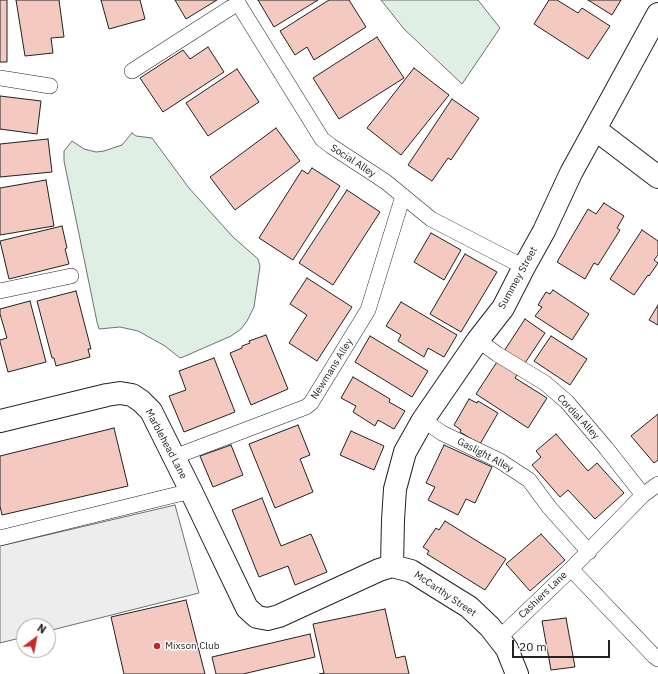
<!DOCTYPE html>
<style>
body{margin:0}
#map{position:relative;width:658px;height:674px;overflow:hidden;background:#fff;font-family:"IBM Plex Sans",sans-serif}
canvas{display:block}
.north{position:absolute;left:16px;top:618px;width:40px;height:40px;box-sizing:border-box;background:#fff;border:1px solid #a7a7a7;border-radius:50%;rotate:32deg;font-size:11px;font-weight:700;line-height:16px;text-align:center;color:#222}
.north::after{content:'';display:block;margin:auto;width:14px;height:18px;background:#c62828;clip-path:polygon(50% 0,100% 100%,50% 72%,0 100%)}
.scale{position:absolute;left:512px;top:640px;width:98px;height:18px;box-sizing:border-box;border:2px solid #222;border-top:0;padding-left:5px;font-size:12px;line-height:14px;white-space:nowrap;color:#222;-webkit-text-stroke:3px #fff;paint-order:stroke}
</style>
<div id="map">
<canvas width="658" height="674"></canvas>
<div class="north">N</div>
<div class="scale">20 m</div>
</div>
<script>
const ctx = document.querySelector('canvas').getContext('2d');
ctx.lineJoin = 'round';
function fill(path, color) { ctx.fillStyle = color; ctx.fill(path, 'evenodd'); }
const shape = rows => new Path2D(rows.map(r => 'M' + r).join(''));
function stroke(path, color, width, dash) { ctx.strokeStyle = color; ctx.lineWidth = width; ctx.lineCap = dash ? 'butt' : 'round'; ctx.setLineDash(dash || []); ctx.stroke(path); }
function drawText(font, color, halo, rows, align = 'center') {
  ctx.font = font + ' "IBM Plex Sans",sans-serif'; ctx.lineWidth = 3; ctx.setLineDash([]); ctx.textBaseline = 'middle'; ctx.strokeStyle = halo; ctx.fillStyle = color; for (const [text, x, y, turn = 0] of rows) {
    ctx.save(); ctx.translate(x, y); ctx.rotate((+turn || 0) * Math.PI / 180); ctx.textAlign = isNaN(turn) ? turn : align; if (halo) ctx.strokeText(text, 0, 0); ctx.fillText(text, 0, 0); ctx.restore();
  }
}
const green = shape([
 [381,0,478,0,500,28,462,84,404,29,381,0],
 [132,133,136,136,152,138,189,188,233,237,258,259,260,266,254,307,247,321,241,329,231,336,183,357,180,358,165,346,138,331,120,327,99,329,97,322,64,161,64,151,72,141,84,149,96,152,104,151,122,145,132,133]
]);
const parking = shape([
 [175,505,199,593,48,631,48,626,24,626,24,637,0,643,0,546,175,505]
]);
const building = shape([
 [0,0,7,0,7,62,0,62,0,0],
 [16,0,59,0,64,37,51,38,53,53,25,56,16,0],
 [101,0,140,0,145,19,109,29,101,0],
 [175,0,217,0,186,19,175,0],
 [258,0,318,0,274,27,258,0],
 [329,0,349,0,366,27,314,60,307,47,295,55,280,31,329,0],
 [549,0,557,0,578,13,582,8,610,26,588,59,534,24,549,0],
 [588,0,621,0,612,15,588,0],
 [377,37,404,78,339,119,313,78,377,37],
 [208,47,224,72,163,112,140,78,183,50,190,59,208,47],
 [414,68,449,95,401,155,367,128,414,68],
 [237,69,259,102,208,136,186,103,237,69],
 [0,96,41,101,37,134,0,129,0,96],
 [452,99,479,118,451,160,448,158,432,181,408,165,452,99],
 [276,128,300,161,235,210,210,177,276,128],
 [48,139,52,172,0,177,0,144,48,139],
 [312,168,340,186,293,260,259,238,302,170,308,174,312,168],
 [46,180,54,226,0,235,0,188,46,180],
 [347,190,380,212,333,285,299,263,347,190],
 [604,203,624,216,617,228,620,230,598,265,594,263,585,279,557,262,588,209,596,214,604,203],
 [62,226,67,248,65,249,69,264,9,279,0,241,62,226],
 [642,230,658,241,658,255,654,260,658,263,649,276,648,275,634,295,610,279,642,230],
 [431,233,461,250,444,280,414,262,431,233],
 [465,254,497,272,461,332,430,314,465,254],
 [307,278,352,307,317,361,289,343,307,315,290,304,307,278],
 [553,290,589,314,572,340,535,316,542,307,538,305,546,292,550,294,553,290],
 [76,291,91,349,88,349,90,357,56,366,54,358,52,358,37,301,76,291],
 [30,301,46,362,8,372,0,342,0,340,7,338,0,314,0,309,30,301],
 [401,302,457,335,444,357,428,348,424,357,398,341,401,335,386,326,401,302],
 [658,305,658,325,649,320,658,305],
 [525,319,545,333,515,378,547,398,528,428,476,394,525,319],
 [266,335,288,389,251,405,230,353,242,348,242,346,250,343,249,341,266,335],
 [370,336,428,371,412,397,355,362,370,336],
 [551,336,587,359,570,385,534,361,551,336],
 [214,358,235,412,184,432,169,396,186,390,179,371,214,358],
 [353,377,390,399,389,402,405,411,394,429,378,420,375,426,353,412,356,406,341,398,353,377],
 [469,399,477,403,478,401,498,413,480,444,460,432,461,430,454,425,469,399],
 [658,414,658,460,654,463,631,436,658,414],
 [298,425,310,455,300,459,313,492,275,508,249,444,298,425],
 [114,428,128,486,2,515,0,506,0,456,114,428],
 [351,431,384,446,374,470,340,455,351,431],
 [556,434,588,471,597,463,624,493,595,519,568,490,560,497,532,465,541,457,536,451,556,434],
 [231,445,243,475,213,487,200,456,231,445],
 [444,445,492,467,475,503,466,499,458,515,428,500,435,487,426,483,444,445],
 [262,498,281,546,311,534,327,572,295,585,288,566,259,577,232,510,262,498],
 [445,521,506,559,485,590,427,554,429,551,423,547,436,528,439,530,445,521],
 [541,534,565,560,530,591,506,564,541,534],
 [186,600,205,674,124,674,111,617,186,600],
 [385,609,396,658,405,656,409,674,319,674,324,673,313,624,385,609],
 [566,618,575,667,551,670,542,621,566,618],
 [310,634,315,657,243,674,216,674,212,657,310,634]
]);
const service = shape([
 [236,0,322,139,331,146,386,182,431,219,524,267],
 [132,71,238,3],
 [0,78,50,86],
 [0,291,71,276],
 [478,340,497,354,545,383,567,402,606,448,643,495],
 [423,420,442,433,500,461,529,480,549,507,589,552],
 [174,457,306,407,311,403,368,310,403,196],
 [658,484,643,495,571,569,654,656,658,659],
 [0,538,191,491],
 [499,638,571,569]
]);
const minor = shape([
 [595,129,658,177],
 [0,421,107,395,120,393,132,395,141,401,151,411,191,491,247,608,257,617,268,619,279,616,379,570,392,566,411,571,469,607,490,627,507,649,517,674],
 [392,566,393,520,395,489,405,452,423,420,478,340,503,308,524,267,544,231,571,173,658,14]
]);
const markers = [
 [157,646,4,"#c62828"]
];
const streetNames = [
 ["Social Alley",353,161,33],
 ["Summey Street",518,278,-61],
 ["Newmans Alley",332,369,-58],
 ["Cordial Alley",578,417,47],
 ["Marblehead Lane",166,444,62],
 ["Gaslight Alley",485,455,28],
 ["McCarthy Street",445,594,34],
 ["Cashiers Lane",543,595,-44]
];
const poiNames = [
 ["Mixson Club",165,646]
];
fill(green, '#e0efe3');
stroke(green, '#6f6f6f', 1);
fill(parking, '#ededed');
stroke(parking, '#6f6f6f', 1);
fill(building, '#f3c9c0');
stroke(building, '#222', 1);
stroke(service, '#222', 16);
stroke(minor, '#222', 24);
stroke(service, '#fff', 15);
stroke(minor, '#fff', 22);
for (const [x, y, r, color] of markers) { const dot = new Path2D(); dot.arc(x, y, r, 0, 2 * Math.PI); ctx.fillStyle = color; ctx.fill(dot); stroke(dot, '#fff', 1.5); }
drawText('10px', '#222', '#fff', streetNames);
drawText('10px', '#222', '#fff', poiNames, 'left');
</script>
